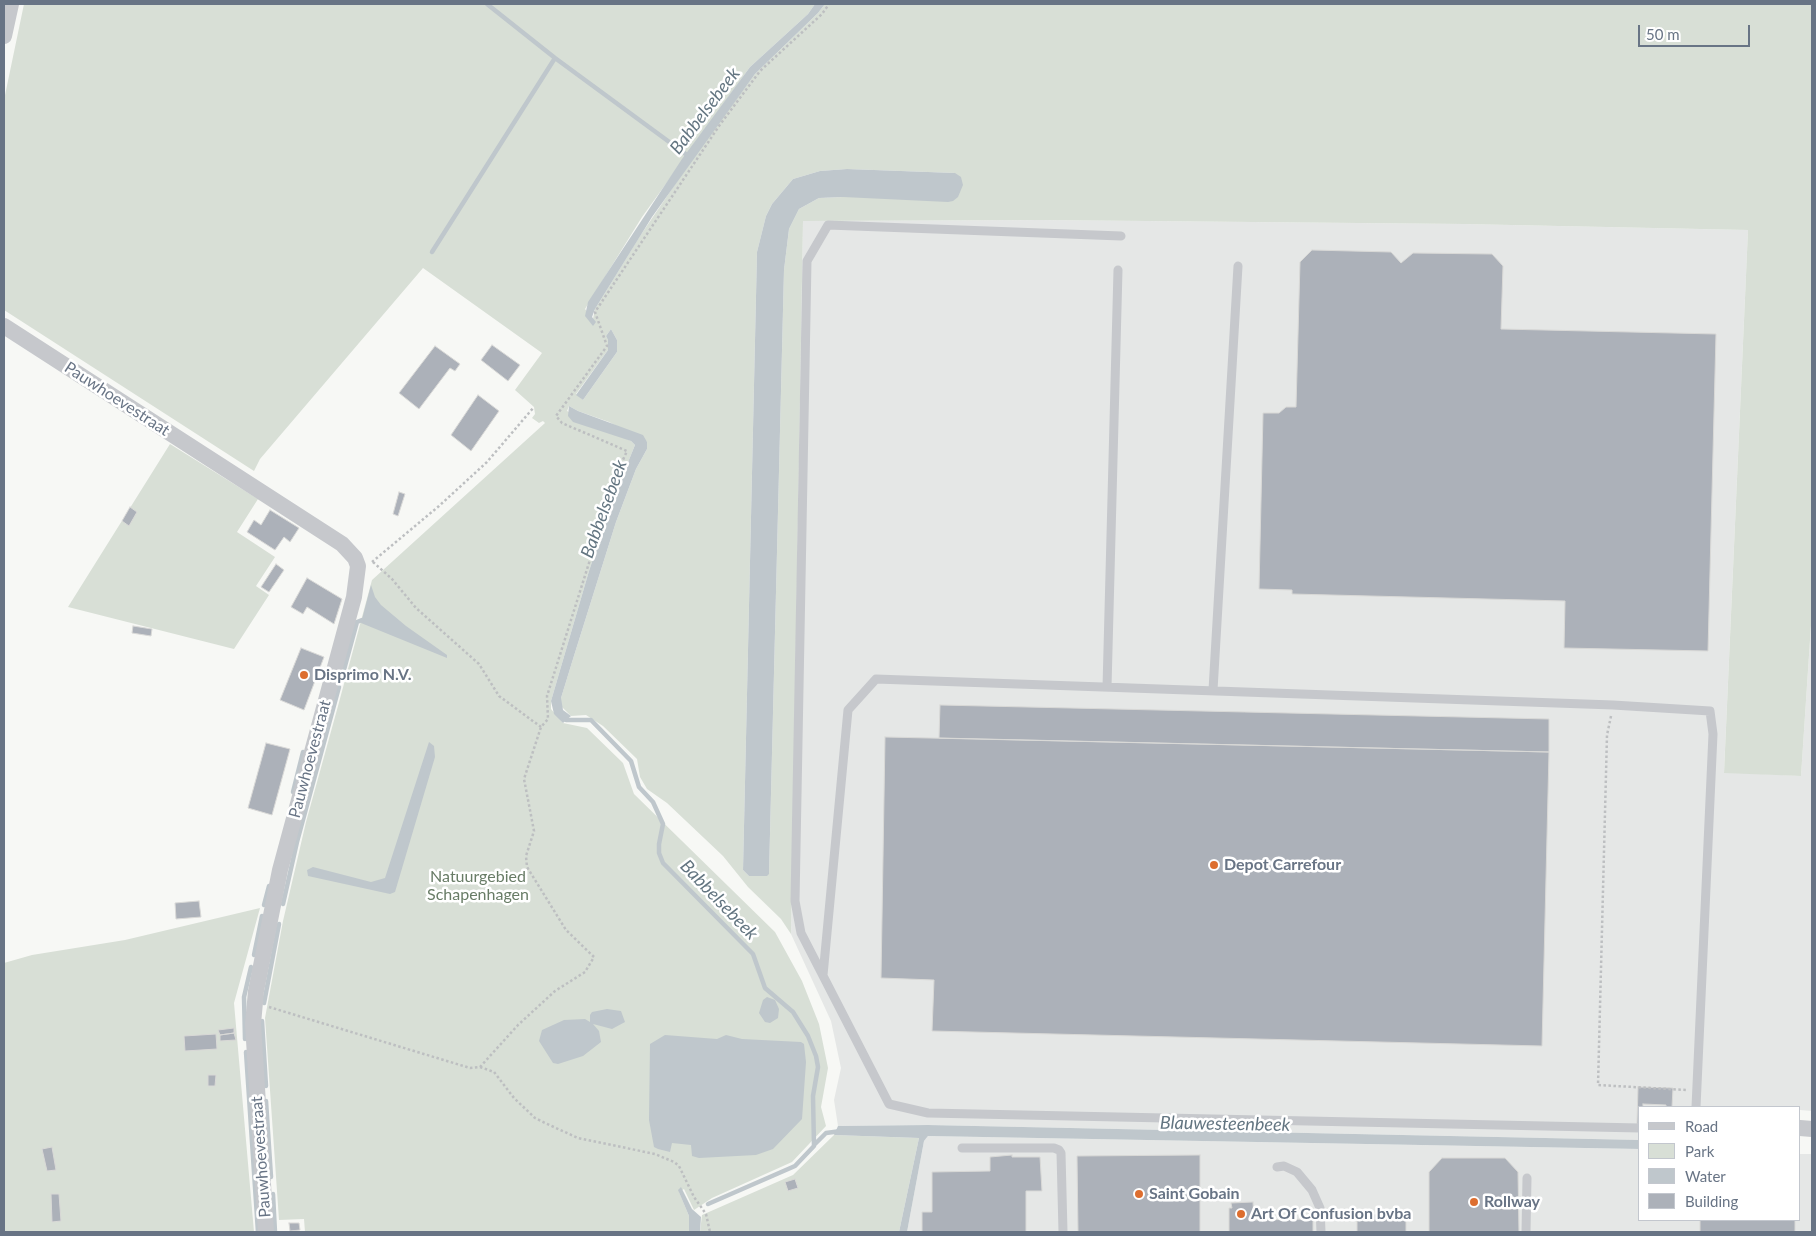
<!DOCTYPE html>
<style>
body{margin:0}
#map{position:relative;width:1816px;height:1236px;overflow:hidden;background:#f7f8f5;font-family:Lato,sans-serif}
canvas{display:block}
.frame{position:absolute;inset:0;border:5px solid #687485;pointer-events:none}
.legend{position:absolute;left:1638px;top:1106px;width:162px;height:115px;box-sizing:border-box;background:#fff;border:1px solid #c3c7ce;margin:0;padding:6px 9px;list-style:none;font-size:15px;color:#687485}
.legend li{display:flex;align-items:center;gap:10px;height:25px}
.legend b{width:25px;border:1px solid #c3c7ce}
.scale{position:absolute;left:1638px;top:25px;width:112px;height:22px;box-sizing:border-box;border:2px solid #687485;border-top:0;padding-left:6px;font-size:15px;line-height:18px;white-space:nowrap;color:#687485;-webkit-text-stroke:4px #fff;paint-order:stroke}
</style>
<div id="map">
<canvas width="1816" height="1236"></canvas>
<div class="frame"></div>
<ul class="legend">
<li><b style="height:6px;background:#c6c8cc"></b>Road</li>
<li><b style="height:14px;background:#d8dfd6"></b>Park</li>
<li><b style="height:14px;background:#bfc7cc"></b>Water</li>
<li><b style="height:14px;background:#acb1b9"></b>Building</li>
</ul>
<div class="scale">50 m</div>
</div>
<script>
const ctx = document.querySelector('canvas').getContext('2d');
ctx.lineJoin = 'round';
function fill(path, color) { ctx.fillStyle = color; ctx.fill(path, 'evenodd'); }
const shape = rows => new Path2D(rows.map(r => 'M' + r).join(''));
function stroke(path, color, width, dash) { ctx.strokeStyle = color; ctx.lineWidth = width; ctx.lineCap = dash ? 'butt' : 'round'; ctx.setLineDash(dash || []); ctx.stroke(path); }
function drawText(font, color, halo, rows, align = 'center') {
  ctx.font = font + ' Lato,sans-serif'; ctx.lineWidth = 5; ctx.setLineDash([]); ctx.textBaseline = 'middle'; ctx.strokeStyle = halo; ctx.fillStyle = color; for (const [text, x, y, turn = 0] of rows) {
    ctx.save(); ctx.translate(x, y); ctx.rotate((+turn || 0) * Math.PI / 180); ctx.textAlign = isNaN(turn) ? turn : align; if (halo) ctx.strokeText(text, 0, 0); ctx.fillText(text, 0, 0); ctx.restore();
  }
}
const built = shape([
 [1041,220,1464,224,1748,230,1724,772,1801,776,1812,610,1812,1111,1800,1110,1800,1107,1640,1107,1640,1140,928,1125,838,1126,834,1100,841,1068,831,1021,791,934,803,221],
 [928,1136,1640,1149,1640,1220,1800,1220,1800,1154,1812,1154,1812,1232,907,1232,924,1141]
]);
const green = shape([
 [24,4,815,4,808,14,750,67,642,217,585,309,593,319,595,309,640,236,699,149,755,74,818,13,825,4,1812,4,1812,610,1801,776,1724,773,1748,230,1464,224,1041,220,803,221,791,934,781,919,748,887,723,856,667,803,647,789,640,777,637,759,603,726,586,715,571,716,561,706,561,698,573,659,616,522,636,469,647,449,647,442,609,422,578,411,569,406,567,411,631,441,635,445,613,499,589,571,551,701,551,709,563,723,587,728,623,763,634,794,775,932,802,981,819,1024,828,1068,821,1107,826,1126,792,1162,712,1198,694,1210,684,1189,679,1192,689,1216,689,1232,305,1232,304,1219,279,1220,265,1018,283,921,306,822,338,706,372,580,545,423,543,421,539,423,532,418,535,414,534,407,515,390,542,353,423,268,260,459,254,471,4,310,4,100],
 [847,169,955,173,843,197,819,198,799,209,789,229,784,270,769,874,749,876,743,870,757,252,766,216,772,204,793,179,820,171],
 [611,329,617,340,617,352,583,400,576,394,608,350,608,340,606,336],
 [170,444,258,499,237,532,275,557,256,586,269,595,234,649,68,607],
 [260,908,234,1003,254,1232,4,1232,4,963,32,955,125,940],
 [834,1135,919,1138,899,1232,700,1232,702,1215,793,1175]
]);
const water = shape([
 [815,4,825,4,818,13,755,74,652,217,595,309,592,317,596,322,593,326,585,316,588,302,682,159,750,67,808,14],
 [847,169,955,173,961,177,963,185,958,197,953,201,948,202,843,197,819,198,799,209,789,229,784,270,769,874,767,876,749,876,743,870,757,252,766,216,772,204,793,179,820,171],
 [611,329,617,340,617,352,583,400,576,395,608,350,608,340,606,336],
 [569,406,578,411,643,435,647,442,647,449,636,469,616,522,573,659,561,698,563,710,571,716,563,723,554,714,551,701,589,571,613,499,635,445,631,441,573,422,568,416],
 [371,585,375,597,381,605,406,626,447,655,447,658,361,623],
 [429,742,434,746,435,757,395,892,390,894,308,876,307,870,313,867,371,882,385,878],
 [767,997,775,1000,779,1009,778,1018,770,1023,765,1022,759,1013,763,1000],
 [607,1009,621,1011,625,1022,612,1029,593,1024,599,1031,601,1042,583,1056,558,1064,553,1063,539,1041,542,1030,564,1020,585,1019,590,1022,590,1015,592,1012],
 [665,1035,717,1039,726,1035,742,1039,801,1042,804,1044,806,1062,802,1119,773,1149,756,1155,699,1158,692,1156,691,1145,672,1143,670,1152,658,1149,654,1147,649,1120,650,1044],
 [928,1125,1640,1140,1640,1149,928,1136,924,1141,907,1232,899,1232,919,1138,834,1135,838,1126],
 [681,1187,692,1209,701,1217,700,1232,689,1232,689,1216,678,1190]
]);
const stream = shape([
 [487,4,555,58,687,155],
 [432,252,555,58],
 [342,677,357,622,362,620],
 [562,717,566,720,591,720,631,761,639,787,653,802,663,824,659,844,659,853,663,863,753,954,765,988,793,1012,808,1036,816,1056,818,1067,813,1096,814,1146,795,1166,708,1204],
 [293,792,303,752],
 [283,904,297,842,339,687],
 [264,905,269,886],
 [254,955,262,916],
 [264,1003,279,924],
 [262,1021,266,1086],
 [245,1039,244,997,251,967],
 [246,1052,258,1232],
 [266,1101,271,1177],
 [814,1145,826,1133,841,1131],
 [273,1194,275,1232]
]);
const building = shape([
 [1312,250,1391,252,1401,263,1413,253,1492,254,1503,266,1501,329,1716,334,1708,651,1564,648,1565,601,1292,594,1292,590,1259,589,1263,413,1279,413,1286,407,1296,407,1300,262,1312,250],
 [492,345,520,365,508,381,481,360,492,345],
 [435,346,460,364,455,371,450,368,419,409,399,393,435,346],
 [478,395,499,411,471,451,451,435,478,395],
 [399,492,405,494,398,516,393,514,399,492],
 [130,507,137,512,129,526,122,521,130,507],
 [270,510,299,528,290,542,284,537,275,550,247,532,254,520,261,525,270,510],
 [276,564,284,570,269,592,261,587,276,564],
 [307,578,342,599,334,624,307,607,303,614,291,607,307,578],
 [133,626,152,629,151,636,132,633,133,626],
 [301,648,324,657,304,710,280,700,301,648],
 [940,705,1549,719,1549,752,939,738,940,705],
 [885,737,1549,752,1542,1046,932,1031,934,980,881,978,885,737],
 [266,743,290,749,272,815,248,808,266,743],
 [199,901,201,917,176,919,175,903,199,901],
 [234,1028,234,1033,220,1035,218,1030,234,1028],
 [234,1033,236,1040,220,1041,220,1035,234,1033],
 [216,1034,217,1049,185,1051,184,1036,216,1034],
 [208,1075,216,1075,215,1086,208,1086,208,1075],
 [1638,1087,1673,1088,1672,1107,1640,1107,1640,1124,1637,1124,1638,1087],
 [1643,1104,1666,1105,1666,1107,1643,1107,1643,1104],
 [52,1147,56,1170,47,1171,42,1149,52,1147],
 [1012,1155,1012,1157,1040,1157,1042,1191,1026,1191,1026,1232,1043,1232,922,1232,922,1212,932,1212,932,1172,990,1171,990,1157,1012,1155],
 [1200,1155,1200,1232,1078,1232,1077,1156,1200,1155],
 [1442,1158,1505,1158,1518,1172,1519,1232,1429,1232,1429,1172,1442,1158],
 [795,1179,798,1188,788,1191,785,1182,795,1179],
 [51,1194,59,1194,61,1221,52,1222,51,1194],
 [1253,1202,1254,1220,1313,1219,1313,1232,1229,1232,1229,1208,1232,1208,1231,1203,1253,1202],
 [1357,1214,1406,1214,1406,1232,1357,1232,1357,1214],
 [1700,1220,1795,1220,1795,1232,1700,1232,1700,1220],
 [289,1223,299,1223,300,1230,290,1231,289,1223]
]);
const path = shape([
 [372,562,439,506,487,462,534,407],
 [373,562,392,579,416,608,479,664,499,696,541,727],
 [1611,716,1607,735,1598,1085,1686,1090],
 [269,1007,470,1068,480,1067,518,1025,555,991,585,972,594,957,566,930,527,867,526,856,534,831,524,779,541,727,548,719,547,696,618,471,627,451,562,423,556,416,607,346,595,312,719,126,760,71,822,14,829,4],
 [480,1067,494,1072,514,1098,535,1118,545,1123,578,1138,655,1154,674,1162,679,1166,694,1197,706,1214,710,1232]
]);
const lane = shape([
 [1121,236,828,225,807,261,795,901,801,933,889,1104,928,1113,1640,1128],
 [1107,687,1118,270],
 [1213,690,1238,266],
 [823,975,848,710,876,679,1613,705,1710,711,1713,734,1696,1107],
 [962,1148,1054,1148,1059,1150,1061,1153,1063,1232],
 [1277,1167,1284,1166,1297,1172,1312,1190,1320,1208,1321,1232],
 [1526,1232,1527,1178]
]);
const street = shape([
 [4,36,11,4],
 [4,326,342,544,355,558,358,566,354,597,280,870,256,991,253,1024,266,1232],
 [1800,1128,1812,1129]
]);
const markers = [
 [304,675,5,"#dd6e2f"],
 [1214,865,5,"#dd6e2f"],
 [1139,1194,5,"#dd6e2f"],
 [1474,1202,5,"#dd6e2f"],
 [1241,1214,5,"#dd6e2f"]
];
const streetNames = [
 ["Pauwhoevestraat",117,399,33],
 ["Pauwhoevestraat",310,759,-75],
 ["Pauwhoevestraat",261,1157,-94]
];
const poiNames = [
 ["Disprimo N.V.",314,675],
 ["Depot Carrefour",1224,865],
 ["Saint Gobain",1149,1194],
 ["Rollway",1484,1202],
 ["Art Of Confusion bvba",1251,1214]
];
const parkNames = [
 ["Natuurgebied",478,877],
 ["Schapenhagen",478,895]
];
const waterNames = [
 ["Babbelsebeek",705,111,-53],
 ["Babbelsebeek",604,509,-70],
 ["Babbelsebeek",719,900,46],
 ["Blauwesteenbeek",1225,1124,1]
];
fill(built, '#e5e7e6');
fill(green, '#d8dfd6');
fill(water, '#bfc7cc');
stroke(stream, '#bfc7cc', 4.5);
fill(building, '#acb1b9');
stroke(building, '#d9d9d7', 1);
stroke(path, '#bdbfc1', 2.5, [2.5, 2.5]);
stroke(lane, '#c6c8cc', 9);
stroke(street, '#c6c8cc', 16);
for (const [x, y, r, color] of markers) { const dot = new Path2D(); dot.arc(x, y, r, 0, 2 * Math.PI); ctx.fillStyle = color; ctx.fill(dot); stroke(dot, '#fff', 2); }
drawText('16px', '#687485', '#fff', streetNames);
drawText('bold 16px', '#687485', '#fff', poiNames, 'left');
drawText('16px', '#687c66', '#fff', parkNames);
drawText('italic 18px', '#637581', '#fff', waterNames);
</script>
